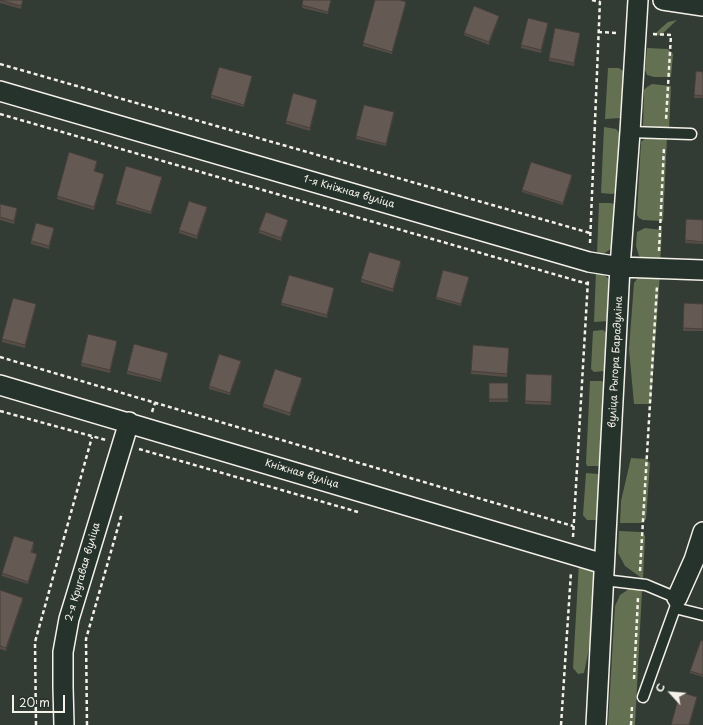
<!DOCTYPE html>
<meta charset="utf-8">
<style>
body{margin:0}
#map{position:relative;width:703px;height:725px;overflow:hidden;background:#333b35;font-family:"Playpen Sans",sans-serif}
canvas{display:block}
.north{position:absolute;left:651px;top:673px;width:40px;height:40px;-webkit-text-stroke:3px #26332d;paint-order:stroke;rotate:296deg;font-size:11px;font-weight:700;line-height:16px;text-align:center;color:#f4f1e8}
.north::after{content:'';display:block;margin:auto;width:14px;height:18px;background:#f4f1e8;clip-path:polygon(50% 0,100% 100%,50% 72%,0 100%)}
.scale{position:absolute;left:12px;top:695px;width:53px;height:18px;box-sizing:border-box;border:2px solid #f4f1e8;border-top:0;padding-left:5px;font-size:12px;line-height:14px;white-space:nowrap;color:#f4f1e8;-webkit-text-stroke:3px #26332d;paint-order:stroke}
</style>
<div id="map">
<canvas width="703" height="725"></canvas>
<div class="north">С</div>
<div class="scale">20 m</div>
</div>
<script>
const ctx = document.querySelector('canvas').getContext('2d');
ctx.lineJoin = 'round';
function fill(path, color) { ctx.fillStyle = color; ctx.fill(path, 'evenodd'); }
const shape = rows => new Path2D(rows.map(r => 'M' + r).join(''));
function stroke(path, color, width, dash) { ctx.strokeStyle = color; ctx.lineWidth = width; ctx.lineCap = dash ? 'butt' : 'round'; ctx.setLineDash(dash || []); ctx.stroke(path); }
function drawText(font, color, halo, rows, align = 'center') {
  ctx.font = font + ' "Playpen Sans",sans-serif'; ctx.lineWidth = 3.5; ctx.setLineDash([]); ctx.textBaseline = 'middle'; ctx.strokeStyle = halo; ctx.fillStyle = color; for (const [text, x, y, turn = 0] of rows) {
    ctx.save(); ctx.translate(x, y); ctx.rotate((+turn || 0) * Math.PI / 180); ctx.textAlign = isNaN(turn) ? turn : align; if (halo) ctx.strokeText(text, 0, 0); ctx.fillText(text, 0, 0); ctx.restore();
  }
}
const green = shape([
 [677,20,661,35,653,36,660,29,668,22],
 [647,48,668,49,673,54,671,77,654,77,647,75,645,70],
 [608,68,619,68,623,71,626,75,624,111,621,118,605,119],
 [652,84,671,86,669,129,643,128,644,90,647,87],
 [604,127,616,129,622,135,619,188,615,193,612,194,601,193],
 [649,135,667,137,663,221,643,220,639,218,637,215,641,142],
 [599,203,611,203,615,205,618,213,616,241,611,249,603,254,597,254],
 [645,228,662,230,660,265,648,263,639,256,636,246,637,232],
 [596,271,607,277,613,287,610,321,594,322],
 [660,273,651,404,634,404,629,349,634,283,640,275],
 [603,330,611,337,609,366,604,371,594,372,591,369,593,331],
 [590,381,602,381,605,384,601,464,598,466,587,466,586,463],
 [631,458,646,459,650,463,646,519,642,523,620,523,621,501],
 [586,473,598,474,603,481,600,520,587,520,583,515],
 [619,531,641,532,645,536,643,579,625,566,618,553],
 [579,562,593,570,597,579,595,619,584,673,578,674,573,668],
 [629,589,642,590,635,725,608,725,615,606,620,595]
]);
const path = shape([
 [592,0,600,2],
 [598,32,618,33],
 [653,34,671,35,666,120],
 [0,64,590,233],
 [0,114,588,284],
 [590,243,600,0],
 [659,251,664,147],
 [0,357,573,526],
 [0,411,106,440],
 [152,412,155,403],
 [139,449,358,512],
 [573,537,588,280],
 [640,571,657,286],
 [634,679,638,598],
 [36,725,35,642,92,437],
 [87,725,86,639,122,513],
 [561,725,571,572],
 [631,725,632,706]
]);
const lane = shape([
 [630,132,691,134],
 [604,580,646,585,677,598,675,608,643,697],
 [675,608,703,615]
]);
const street = shape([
 [663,0,703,6],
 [0,91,589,262,620,267,703,270],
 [0,385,604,564],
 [677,598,694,560,703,532],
 [64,725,63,687,63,652,69,619,129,422],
 [596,725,620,267,630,132,638,0]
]);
const wall = shape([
 [0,0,23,0,21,9,0,3],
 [303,0,331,0,328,14,302,8],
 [406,4,392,54,363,46,363,43],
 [499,18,489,45,464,35,464,33],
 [548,26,541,53,521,48,521,45],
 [580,36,574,66,549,61,549,58],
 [696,71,703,72,703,98,694,98],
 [252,79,244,107,211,98,211,95],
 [317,102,310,131,286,124,286,121],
 [394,115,386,146,356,139,356,136],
 [97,163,95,171,104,176,94,210,57,199,57,196],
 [572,178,563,205,522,192,522,190],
 [162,179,151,214,116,204,116,201],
 [0,204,17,211,14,224,0,220],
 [207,210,197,239,179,233,179,230],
 [686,219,703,220,703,244,685,243],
 [288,223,281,241,259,233,259,230],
 [54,231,49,249,31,244,31,241],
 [401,264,393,292,361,282,361,279],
 [469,280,461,306,436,299,436,297],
 [334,290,327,318,281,305,281,303],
 [684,303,703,304,703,331,683,331],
 [36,307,25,348,2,342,2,339],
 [117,343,110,373,81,366,81,363],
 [509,348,507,377,471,374,471,371],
 [168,356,161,382,127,374,127,371],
 [241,364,230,395,209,389,209,386],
 [526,374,552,375,551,405,525,404],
 [302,381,290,416,263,407,263,404],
 [489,383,508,383,508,402,489,402],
 [34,545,32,553,37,557,28,584,2,576,2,573],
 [0,590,23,601,6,651,0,649],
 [703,641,703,677,690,673,690,671]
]);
const shadedWall = shape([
 [406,2,406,4,392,54,392,52],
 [499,16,499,18,489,45,489,42],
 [548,23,548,26,541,53,541,50],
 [580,33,580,36,574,66,574,63],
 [252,76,252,79,244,107,244,105],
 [317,100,317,102,310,131,310,128],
 [394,112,394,115,386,146,386,144],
 [104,174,104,176,94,210,94,207],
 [572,175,572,178,563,205,563,203],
 [162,177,162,179,151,214,151,212],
 [207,207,207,210,197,239,197,236],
 [288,220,288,223,281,241,281,238],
 [54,228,54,231,49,249,49,246],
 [401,261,401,264,393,292,393,289],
 [469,277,469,280,461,306,461,304],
 [334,288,334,290,327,318,327,315],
 [36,304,36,307,25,348,25,345],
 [117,341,117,343,110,373,110,370],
 [168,353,168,356,161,382,161,380],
 [241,361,241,364,230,395,230,393],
 [302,378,302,381,290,416,290,413],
 [37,554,37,557,28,584,28,582],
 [23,598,23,601,6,651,6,648],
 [697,697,697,700,690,725,689,725]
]);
const building = shape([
 [0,0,23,0,21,6,0,0],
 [303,0,331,0,328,12,302,5,303,0],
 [375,0,400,0,406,2,392,52,363,43,375,0],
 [474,6,499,16,489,42,464,33,474,6],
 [528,18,548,23,541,50,521,45,528,18],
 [555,28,580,33,574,63,549,58,555,28],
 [219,67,252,76,244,105,211,95,219,67],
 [696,71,703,72,703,96,694,95,696,71],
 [293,93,317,100,310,128,286,121,293,93],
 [364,105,394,112,386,144,356,136,364,105],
 [69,152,97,161,94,171,104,174,94,207,57,196,69,152],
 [531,162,572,175,563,203,522,190,531,162],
 [126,166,162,177,151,212,116,201,126,166],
 [189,201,207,207,197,236,179,230,189,201],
 [0,204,17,208,14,221,0,217,0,204],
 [266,212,288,220,281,238,259,230,266,212],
 [686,219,703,220,703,242,685,240,686,219],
 [36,223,54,228,49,246,31,241,36,223],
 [369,252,401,261,393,289,361,279,369,252],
 [443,270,469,277,461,304,436,297,443,270],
 [289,275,334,288,327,315,281,303,289,275],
 [13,298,36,304,25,345,2,339,13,298],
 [684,303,703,304,703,329,683,328,684,303],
 [88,334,117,341,110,370,81,363,88,334],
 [134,344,168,353,161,380,127,371,134,344],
 [473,345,509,348,507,374,471,371,473,345],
 [219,354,241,361,230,393,209,386,219,354],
 [275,369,302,378,290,413,263,404,275,369],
 [526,374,552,375,551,402,525,401,526,374],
 [489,383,508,383,508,399,489,399,489,383],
 [14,536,34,542,31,552,37,554,28,582,2,573,14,536],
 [0,590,23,598,6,648,0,646,0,590],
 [701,640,703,641,703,675,690,671,701,640],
 [680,692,697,697,689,725,671,725,680,692]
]);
const streetNames = [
 ["1-я Кніжная вуліца",349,192,16],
 ["вуліца Рыгора Барадуліна",616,362,-87],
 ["Кніжная вуліца",302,474,17],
 ["2-я Кругавая вуліца",83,572,-74]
];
fill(green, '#637152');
stroke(lane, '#f4f1e8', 13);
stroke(street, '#f4f1e8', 22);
stroke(path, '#f4f1e8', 2.5, [4, 3]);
stroke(lane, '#26332d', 10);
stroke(street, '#26332d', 19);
fill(wall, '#574d47');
fill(shadedWall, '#473f3a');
fill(building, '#655a53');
stroke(building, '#473f3a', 1);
drawText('10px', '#f4f1e8', '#26332d', streetNames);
</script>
